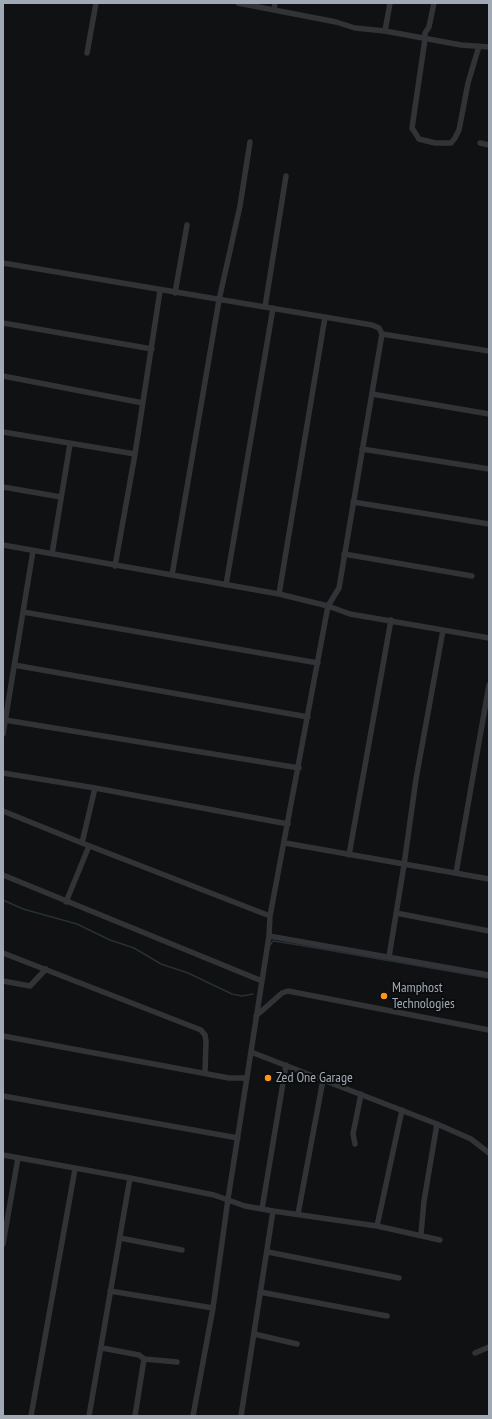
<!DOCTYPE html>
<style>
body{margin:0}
#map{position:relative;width:492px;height:1419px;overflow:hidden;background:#101112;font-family:"PT Sans Narrow",sans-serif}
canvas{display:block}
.frame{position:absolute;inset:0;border:4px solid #a0a9b4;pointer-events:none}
</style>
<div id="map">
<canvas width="492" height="1419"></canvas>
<div class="frame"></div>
</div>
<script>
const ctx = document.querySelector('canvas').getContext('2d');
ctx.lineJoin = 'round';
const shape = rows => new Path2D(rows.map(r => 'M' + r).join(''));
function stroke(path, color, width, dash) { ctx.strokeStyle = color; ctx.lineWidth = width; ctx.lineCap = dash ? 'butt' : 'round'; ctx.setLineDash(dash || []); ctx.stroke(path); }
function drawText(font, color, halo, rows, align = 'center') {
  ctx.font = font + ' "PT Sans Narrow",sans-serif'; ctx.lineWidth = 4; ctx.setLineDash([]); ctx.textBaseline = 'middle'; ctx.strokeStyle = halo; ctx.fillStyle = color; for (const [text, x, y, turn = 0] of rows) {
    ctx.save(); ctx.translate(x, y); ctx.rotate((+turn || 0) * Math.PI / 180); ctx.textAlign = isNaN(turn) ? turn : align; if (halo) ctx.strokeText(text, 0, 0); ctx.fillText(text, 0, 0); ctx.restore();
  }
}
const stream = shape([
 [3,900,23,909,77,924,110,940,134,948,161,964,188,973,232,994,242,996,253,994],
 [270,945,273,941,299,945,489,978]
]);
const minor = shape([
 [238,3,336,22,355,28,385,31,461,45,489,47],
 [434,3,429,27,425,33,425,39,412,128,419,139,435,143,451,143,455,138,459,130,468,83,479,46],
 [274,10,275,3],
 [385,31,390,3],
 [87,53,96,3],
 [480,143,489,145],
 [3,263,372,325,379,328,382,334,489,351],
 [175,293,187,225],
 [265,307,286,176],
 [3,323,152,349],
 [3,376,143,403],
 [372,394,489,414],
 [3,432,135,454],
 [362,449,489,469],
 [3,487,61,497],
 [353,502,489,524],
 [3,545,279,594,328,606,350,614,489,638],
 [52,554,70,444],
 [344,554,472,576],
 [115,566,135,454,160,291],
 [172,575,219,300,240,206,250,142],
 [226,585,273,308],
 [279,594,325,317],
 [23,612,318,663],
 [14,665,308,717],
 [5,720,299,768],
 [3,734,33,551],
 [3,773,95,788,288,824],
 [3,811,82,843,270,916],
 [82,843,95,788],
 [285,843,489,879],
 [349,855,391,620],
 [456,873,489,685],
 [3,875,262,981],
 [66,902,89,846],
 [396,913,489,931],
 [269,936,489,975],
 [3,953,201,1030,205,1035,206,1041,205,1073],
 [389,957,404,865,416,779,443,630],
 [3,981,30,986,46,969],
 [256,1016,282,993,288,991,489,1030],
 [3,1036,229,1078,247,1078],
 [251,1052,437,1124,471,1139,489,1153],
 [3,1096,238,1138],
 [355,1144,353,1134,361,1094],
 [3,1155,130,1178,214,1195,245,1206,273,1211,241,1416],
 [262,1209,286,1065],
 [273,1211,377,1226,440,1240],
 [298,1214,323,1080],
 [377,1226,402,1110],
 [421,1234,424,1201,437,1124],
 [120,1238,182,1250],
 [3,1244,18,1158],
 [268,1252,399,1278],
 [110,1291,213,1308],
 [260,1292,387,1316],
 [254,1334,297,1344],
 [102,1348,139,1355,144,1359,135,1416],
 [475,1353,489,1347],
 [144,1359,177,1362],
 [31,1416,75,1169],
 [89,1416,130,1178],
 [193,1416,213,1308,228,1199,269,936,270,916,328,606,339,588,382,334]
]);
const markers = [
 [384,996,4,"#ff941b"],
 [268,1078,4,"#ff941b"]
];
const poiNames = [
 ["Mamphost",392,988],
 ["Technologies",392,1004],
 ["Zed One Garage",276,1078]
];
stroke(stream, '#263137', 1.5);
stroke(minor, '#313337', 5.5);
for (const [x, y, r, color] of markers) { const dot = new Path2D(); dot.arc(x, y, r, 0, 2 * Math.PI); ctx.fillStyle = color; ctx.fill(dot); stroke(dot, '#0b0c0d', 1.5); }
drawText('14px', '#a0a9b4', '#0b0c0d', poiNames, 'left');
</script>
